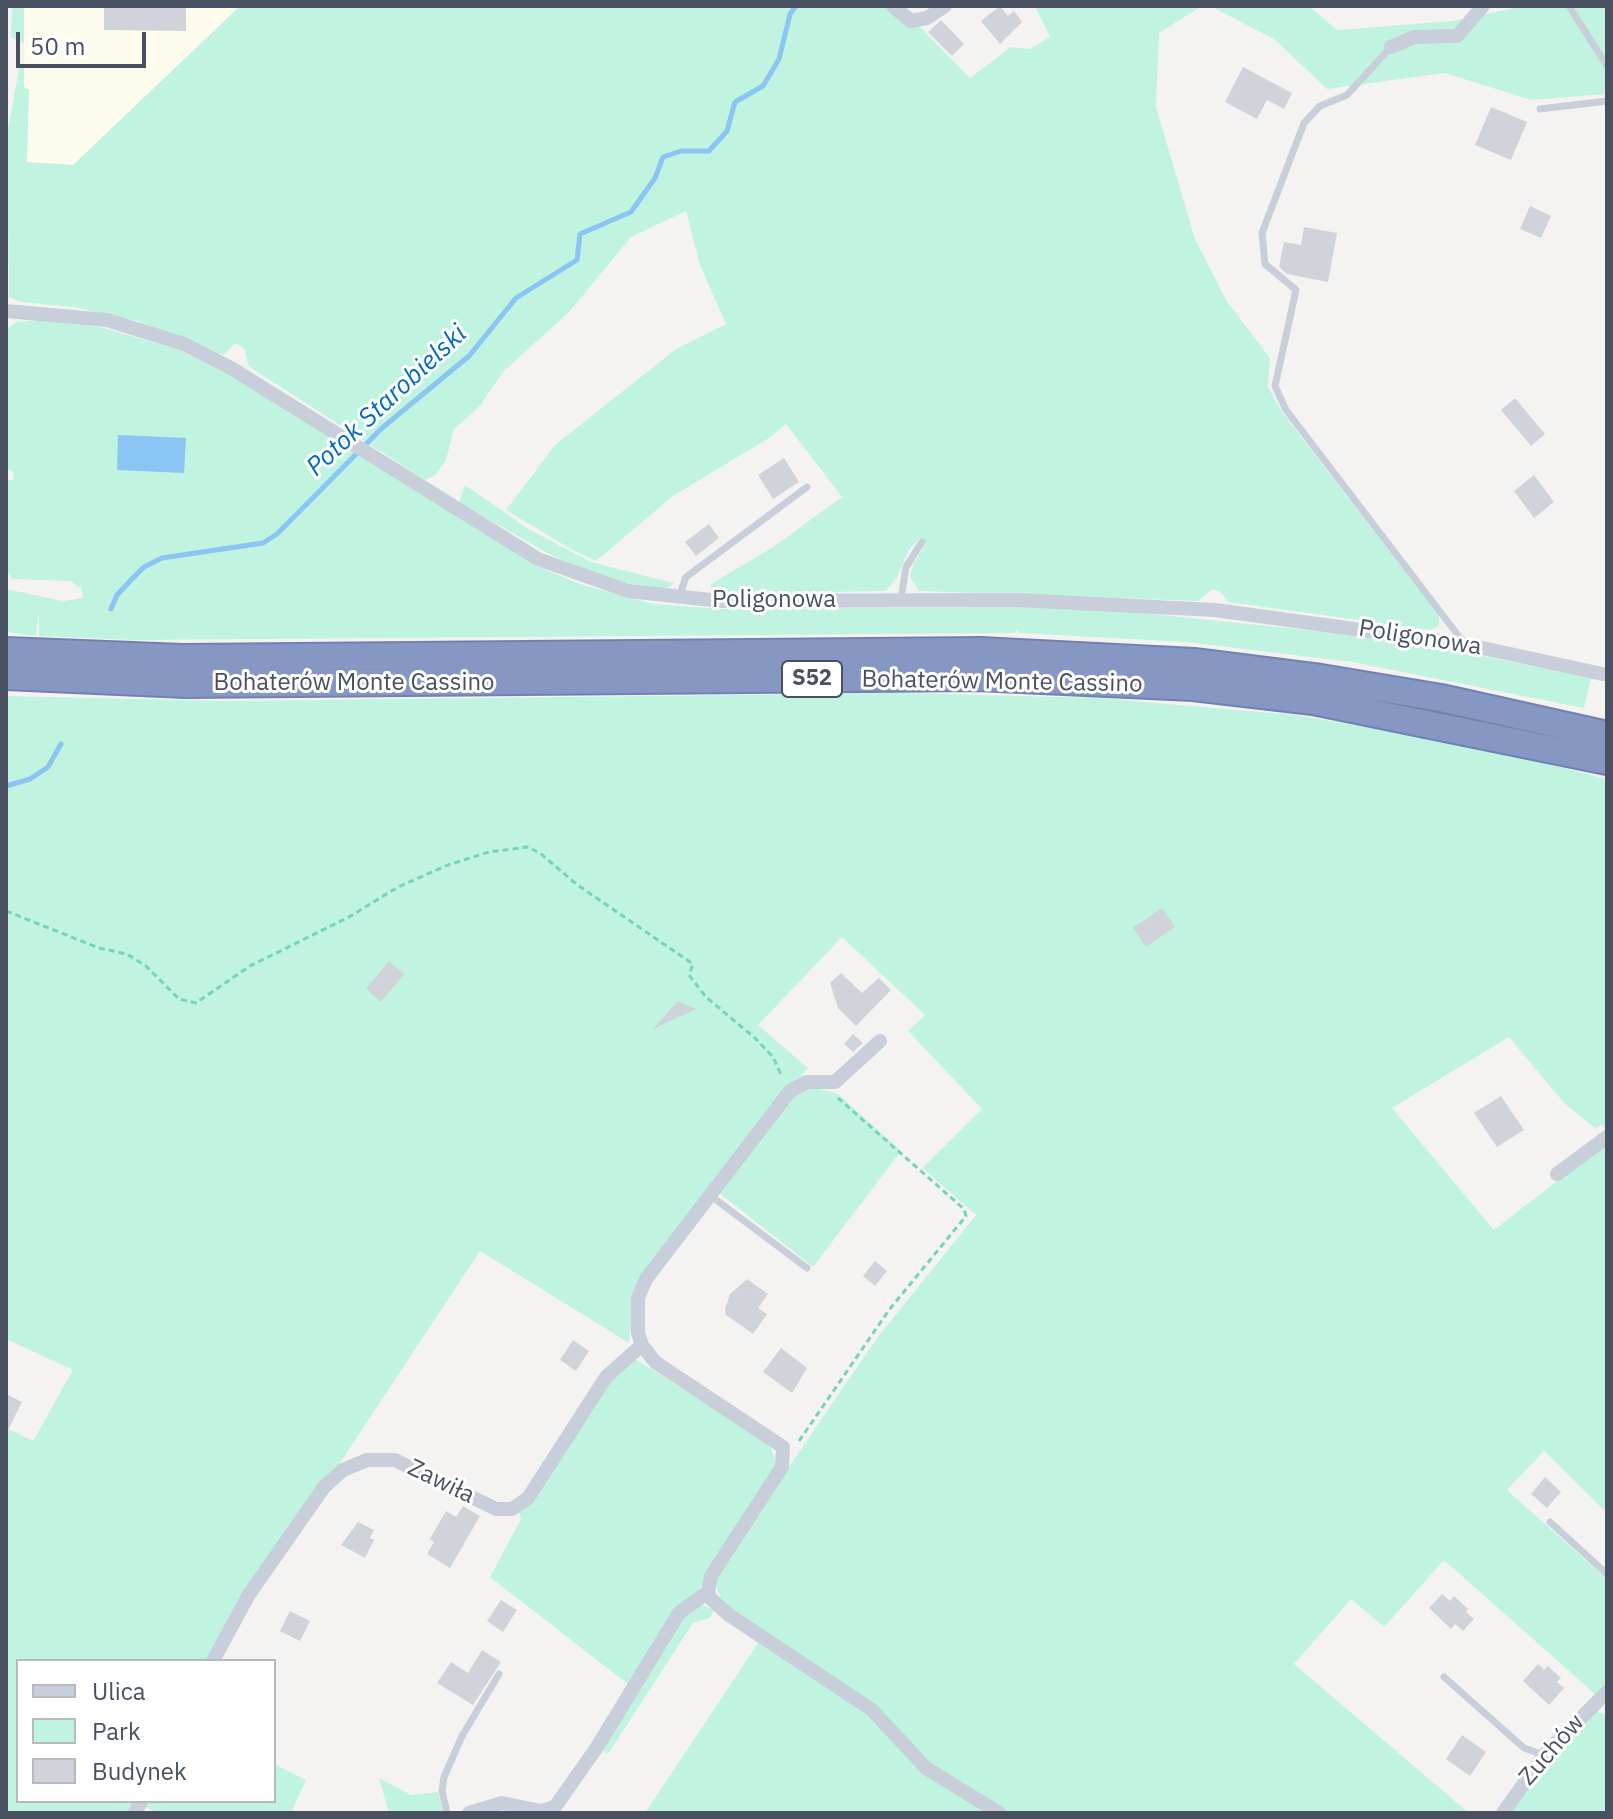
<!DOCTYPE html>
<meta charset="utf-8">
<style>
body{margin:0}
#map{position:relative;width:1613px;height:1819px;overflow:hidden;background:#f5f3f2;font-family:"IBM Plex Sans",sans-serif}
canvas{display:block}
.frame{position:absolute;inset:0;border:8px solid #485062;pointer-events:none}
.legend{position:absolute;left:16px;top:1659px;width:260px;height:144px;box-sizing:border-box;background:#fff;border:2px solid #b6b9c0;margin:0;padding:10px 14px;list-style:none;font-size:24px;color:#485062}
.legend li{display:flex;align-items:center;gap:16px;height:40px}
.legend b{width:40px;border:2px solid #b6b9c0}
.scale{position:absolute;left:16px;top:32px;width:130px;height:36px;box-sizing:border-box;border:4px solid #485062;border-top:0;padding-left:10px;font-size:24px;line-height:28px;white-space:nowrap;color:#485062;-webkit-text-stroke:6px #fff;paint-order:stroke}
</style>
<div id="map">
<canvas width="1613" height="1819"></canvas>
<div class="frame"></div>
<ul class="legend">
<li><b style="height:10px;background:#c9cedb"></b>Ulica</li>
<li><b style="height:22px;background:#c0f4e0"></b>Park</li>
<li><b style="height:22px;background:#d1d3da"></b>Budynek</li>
</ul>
<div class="scale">50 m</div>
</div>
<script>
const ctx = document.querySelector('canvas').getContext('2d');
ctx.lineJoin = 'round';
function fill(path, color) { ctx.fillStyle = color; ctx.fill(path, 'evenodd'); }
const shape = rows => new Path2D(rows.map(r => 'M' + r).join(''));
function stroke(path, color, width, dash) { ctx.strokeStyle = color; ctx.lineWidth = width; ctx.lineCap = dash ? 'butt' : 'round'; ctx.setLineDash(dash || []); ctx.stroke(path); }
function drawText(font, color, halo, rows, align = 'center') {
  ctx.font = font + ' "IBM Plex Sans",sans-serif'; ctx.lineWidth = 6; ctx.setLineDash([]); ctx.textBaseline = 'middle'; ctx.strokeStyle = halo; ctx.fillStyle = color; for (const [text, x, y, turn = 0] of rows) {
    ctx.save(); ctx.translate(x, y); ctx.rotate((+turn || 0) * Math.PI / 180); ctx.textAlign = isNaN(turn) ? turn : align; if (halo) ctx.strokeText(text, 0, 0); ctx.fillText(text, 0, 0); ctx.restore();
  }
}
const commercial = shape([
 [24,6,240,6,73,165,27,162,29,89,24,89]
]);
const green = shape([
 [12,6,24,6,24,44,11,37],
 [240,6,888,6,911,28,919,26,970,78,1011,47,1030,49,1050,37,1035,6,1202,6,1159,33,1156,107,1195,239,1226,300,1270,358,1268,387,1282,412,1439,615,1439,626,1430,630,1228,602,1220,591,1211,590,1198,601,919,591,910,577,913,564,926,544,920,538,909,550,897,577,886,591,711,594,711,584,773,547,842,497,786,424,769,438,673,496,596,561,569,548,506,510,555,445,676,349,726,324,700,265,686,211,631,237,570,311,503,372,479,407,454,429,446,460,435,475,425,480,248,366,245,349,236,343,223,355,137,321,74,307,21,302,9,297,7,135,19,69,24,66,24,88,29,89,27,162,73,165],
 [1210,6,1309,6,1337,30,1452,21,1524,6,1607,6,1607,94,1531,100,1445,73,1327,89,1274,39],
 [37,320,100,327,180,350,226,373,537,566,580,584,654,604,723,609,1020,607,1133,612,1404,640,1591,678,1584,708,1352,662,1186,642,1018,633,1018,629,1015,633,133,640,39,636,39,612,36,636,6,632,6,589,63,601,83,598,81,588,70,581,12,579,6,571,6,481,14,479,13,471,6,469,6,330,17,322],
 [465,485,530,530,591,562,674,583,666,590,625,583,586,571,545,552,459,502],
 [902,693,1099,698,1296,715,1480,747,1607,779,1607,1131,1602,1125,1595,1128,1565,1104,1509,1037,1392,1108,1494,1230,1607,1142,1607,1513,1544,1451,1507,1490,1607,1579,1607,1685,1596,1695,1444,1560,1384,1627,1351,1599,1294,1664,1469,1813,1006,1813,947,1777,722,1603,715,1582,721,1566,877,1338,976,1215,922,1168,982,1109,908,1031,925,1015,842,937,758,1025,808,1068,637,1283,629,1343,480,1251,338,1466,315,1489,209,1661,18,1661,18,1801,138,1801,132,1813,6,1813,6,1428,33,1441,73,1370,6,1339,6,696,227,701],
 [809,1086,838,1094,901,1151,813,1267,718,1192,794,1094],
 [635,1359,769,1443,777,1464,699,1590,629,1685,490,1577,521,1519,519,1512,609,1379],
 [698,1603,714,1610,710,1618,693,1623,608,1754,602,1750,681,1616],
 [760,1640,869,1712,992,1813,645,1813],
 [1594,1710,1607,1716,1607,1813,1507,1813,1527,1783,1555,1758,1566,1737],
 [274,1764,306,1780,291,1813,159,1813,143,1806,146,1801,274,1801],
 [379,1778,411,1795,438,1792,443,1813,389,1813]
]);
const water = shape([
 [118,435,186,438,184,473,117,470]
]);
const stream = shape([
 [111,609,117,595,131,580,144,567,162,558,263,543,277,534,382,428,469,356,516,298,577,260,580,234,631,212,655,178,663,157,681,151,709,151,727,131,735,102,763,86,779,59,790,14,796,6],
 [6,786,30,779,48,767,61,744]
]);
const building = shape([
 [104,6,186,6,186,31,104,30],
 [1000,6,1008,16,1014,11,1022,22,1000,44,981,21],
 [941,20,964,44,952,56,928,32],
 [1243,67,1292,93,1284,109,1267,100,1257,119,1225,102],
 [1491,107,1527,122,1511,160,1475,145],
 [1530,206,1551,216,1541,238,1520,229],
 [1304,227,1337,233,1328,282,1287,274,1279,267,1284,242,1301,245],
 [1515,398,1545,434,1531,446,1501,410],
 [784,458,799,482,773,499,758,475],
 [1534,475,1554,502,1534,518,1514,491],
 [709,524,719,538,696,556,685,542],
 [1162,908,1175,927,1146,947,1133,928],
 [389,961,404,974,381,1002,366,989],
 [841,973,862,993,879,978,891,990,856,1026,838,1008,830,983],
 [678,1001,696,1009,653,1029],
 [853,1034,863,1043,853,1052,844,1044],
 [1501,1096,1524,1130,1497,1147,1474,1113],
 [875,1261,887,1271,875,1286,863,1276],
 [747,1279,768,1294,758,1308,767,1314,753,1334,726,1315,725,1309,730,1294],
 [573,1340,589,1351,576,1371,560,1360],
 [781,1348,807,1368,792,1393,763,1372],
 [6,1394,22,1402,6,1434],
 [1545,1477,1561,1492,1547,1508,1531,1494],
 [463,1506,480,1516,450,1568,427,1554,434,1542,430,1539,446,1511,456,1517],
 [358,1522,374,1530,370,1538,374,1540,365,1558,341,1545],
 [1442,1594,1450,1601,1454,1596,1468,1609,1466,1612,1474,1619,1463,1631,1455,1624,1451,1629,1429,1608],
 [501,1600,517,1610,503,1632,487,1621],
 [290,1611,310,1621,300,1641,280,1631],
 [482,1650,501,1662,473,1705,437,1683,451,1662,468,1673],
 [1538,1664,1544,1670,1548,1666,1561,1678,1557,1682,1564,1688,1549,1705,1523,1681],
 [1462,1735,1486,1752,1470,1776,1446,1759]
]);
const path = shape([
 [6,911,99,948,127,954,146,966,179,999,196,1003,250,966,349,917,398,887,448,865,489,852,527,847,540,853,576,884,693,964,689,975,706,997,756,1039,773,1057,782,1077],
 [799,1441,889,1310,966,1216,964,1209,838,1098]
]);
const lane = shape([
 [1569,6,1607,66],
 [1391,47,1347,95,1320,106,1304,123,1262,233,1265,264,1296,290,1275,386,1286,410,1464,643],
 [1540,109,1607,101],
 [679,597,686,577,807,487],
 [901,599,906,567,922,542],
 [711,1196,807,1268],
 [1550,1522,1607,1574],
 [1444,1677,1524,1748,1544,1755],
 [447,1813,442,1791,444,1777,462,1736,499,1674]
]);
const street = shape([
 [893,6,911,21,927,18,945,6],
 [1391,47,1414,37,1457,36,1483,6],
 [6,311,107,320,184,344,231,368,538,559,628,591,721,601,1016,600,1215,610,1464,644,1607,675],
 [880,1041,835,1082,807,1082,790,1091,646,1279,638,1298,638,1333,642,1345,655,1362,783,1447,782,1467,711,1576,708,1592,711,1599,729,1615,872,1710,926,1768,999,1813],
 [1557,1174,1607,1137],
 [213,1661,248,1596,324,1487,343,1470,367,1460,395,1460,496,1509,512,1509,528,1498,606,1377,642,1345],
 [135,1813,141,1801],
 [469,1813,502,1803,541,1811,555,1807,597,1747,679,1613,708,1592],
 [1503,1813,1544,1755,1607,1692]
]);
const highway = shape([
 [6,651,183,658,980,651,1194,662,1321,678,1441,698,1607,735],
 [6,676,185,684,977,677,1193,687,1313,701,1607,761]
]);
const shields = [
 [812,679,60]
];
const shieldNames = [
 ["S52",812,679]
];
const streetNames = [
 ["Poligonowa",774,600],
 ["Poligonowa",1420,638,9],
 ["Bohaterów Monte Cassino",1002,682,1],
 ["Bohaterów Monte Cassino",354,683],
 ["Zawiła",441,1482,26],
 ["Zuchów",1552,1750,-49]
];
const waterNames = [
 ["Potok Starobielski",387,401,-43]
];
fill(commercial, '#fefded');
fill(green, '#c0f4e0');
fill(water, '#8ac5f3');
stroke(stream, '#8ac5f3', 5);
fill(building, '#d1d3da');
stroke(highway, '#7282b0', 30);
stroke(path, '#75d5bb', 3, [6, 4]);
stroke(lane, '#c9cedb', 7);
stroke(street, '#c9cedb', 14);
stroke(highway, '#8797c4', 26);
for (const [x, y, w] of shields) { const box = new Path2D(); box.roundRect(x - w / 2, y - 18, w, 36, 6); ctx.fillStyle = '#fff'; ctx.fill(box); stroke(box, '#485062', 2); }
drawText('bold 22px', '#485062', null, shieldNames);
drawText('24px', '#485062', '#fff', streetNames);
drawText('italic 26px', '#016abc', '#fff', waterNames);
</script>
